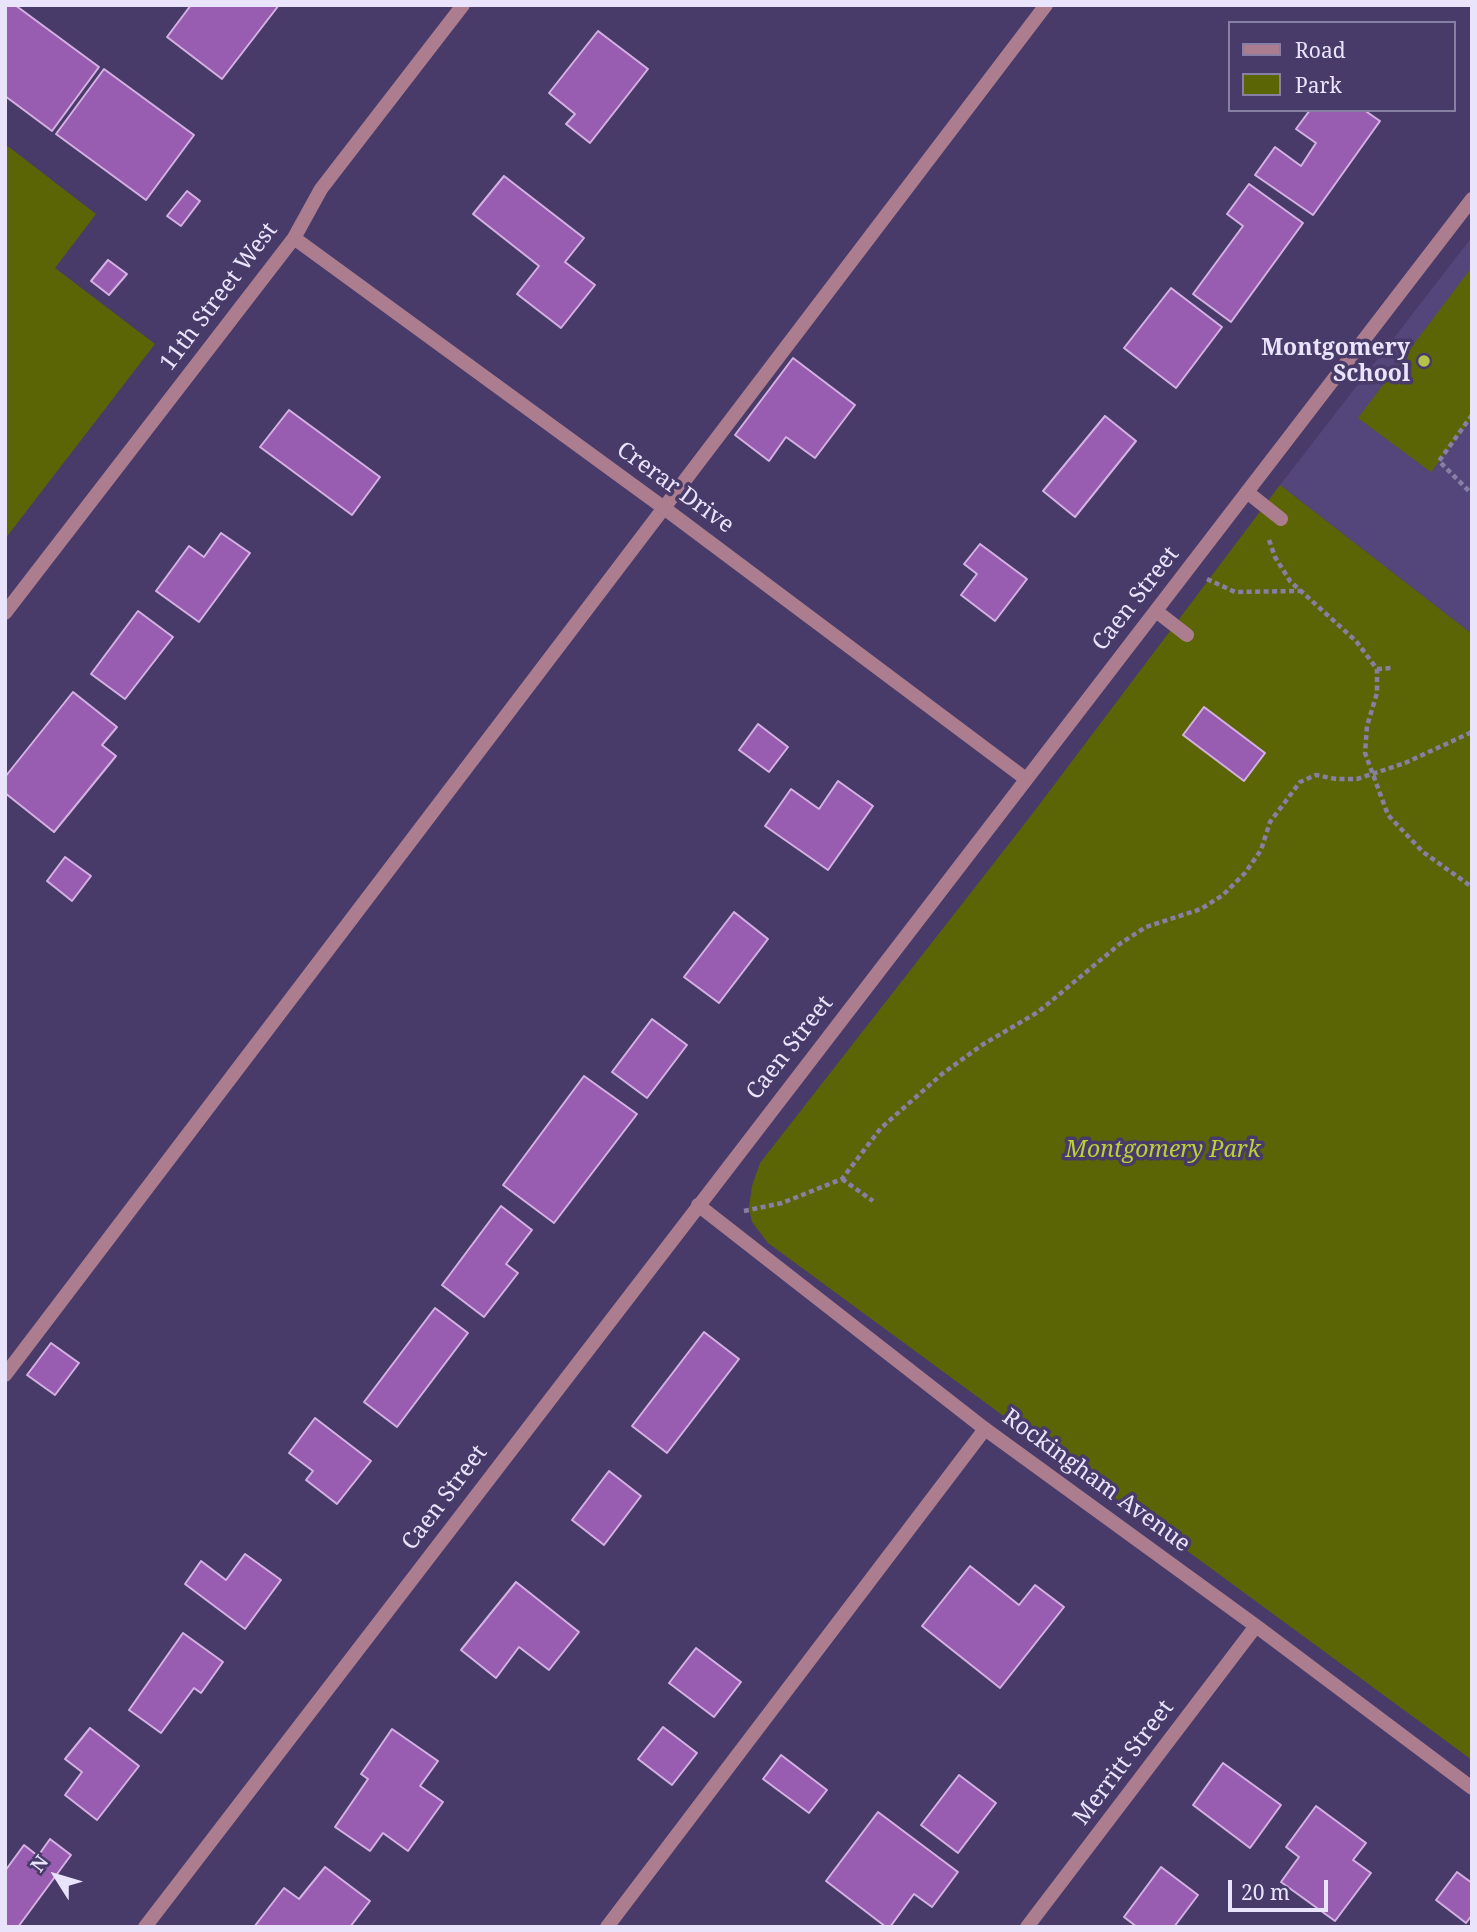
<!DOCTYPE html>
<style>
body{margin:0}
#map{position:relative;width:1477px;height:1932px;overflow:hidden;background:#483b6a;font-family:"Noto Serif",serif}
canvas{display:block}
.frame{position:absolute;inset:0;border:7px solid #e9e4fb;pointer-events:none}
.legend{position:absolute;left:1228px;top:21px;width:228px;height:91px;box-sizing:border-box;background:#483b6a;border:2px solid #887fa4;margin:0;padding:9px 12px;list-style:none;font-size:21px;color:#e9e4fb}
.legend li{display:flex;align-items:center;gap:14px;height:35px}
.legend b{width:35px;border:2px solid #887fa4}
.north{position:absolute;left:21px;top:1841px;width:70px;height:70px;-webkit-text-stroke:5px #483b6a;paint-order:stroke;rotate:307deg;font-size:19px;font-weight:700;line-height:28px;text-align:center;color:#e9e4fb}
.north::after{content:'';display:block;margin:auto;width:24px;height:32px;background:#e9e4fb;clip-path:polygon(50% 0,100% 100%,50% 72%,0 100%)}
.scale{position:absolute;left:1228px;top:1880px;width:100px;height:32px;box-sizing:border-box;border:4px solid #e9e4fb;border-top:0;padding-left:9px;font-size:21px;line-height:24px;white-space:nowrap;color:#e9e4fb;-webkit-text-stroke:5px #483b6a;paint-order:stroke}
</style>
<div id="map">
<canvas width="1477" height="1932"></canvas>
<div class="frame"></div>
<ul class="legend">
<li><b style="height:9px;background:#ac7d8e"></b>Road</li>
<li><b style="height:19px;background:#5c6505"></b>Park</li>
</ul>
<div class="north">N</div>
<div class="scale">20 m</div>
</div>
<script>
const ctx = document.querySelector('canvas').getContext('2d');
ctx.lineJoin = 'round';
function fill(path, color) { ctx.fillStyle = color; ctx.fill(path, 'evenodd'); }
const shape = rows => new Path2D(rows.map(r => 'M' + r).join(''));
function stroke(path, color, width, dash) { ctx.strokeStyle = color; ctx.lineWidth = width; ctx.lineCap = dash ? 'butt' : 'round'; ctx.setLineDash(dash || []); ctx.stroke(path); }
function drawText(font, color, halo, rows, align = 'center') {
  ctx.font = font + ' "Noto Serif",serif'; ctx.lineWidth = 7; ctx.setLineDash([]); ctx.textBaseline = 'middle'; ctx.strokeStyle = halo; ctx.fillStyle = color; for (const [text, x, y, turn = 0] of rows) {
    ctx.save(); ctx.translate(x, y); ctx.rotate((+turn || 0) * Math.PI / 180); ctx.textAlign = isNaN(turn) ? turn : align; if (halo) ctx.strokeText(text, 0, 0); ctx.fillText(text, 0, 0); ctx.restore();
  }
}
const built = shape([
 [1472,237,1472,634,1280,485]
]);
const green = shape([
 [5,144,96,214,55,268,155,344,5,539],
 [1472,267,1472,418,1431,472,1358,418],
 [1280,485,1472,634,1472,1760,768,1243,752,1222,749,1208,752,1186,760,1163,1033,813]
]);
const building = shape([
 [5,5,15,5,99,67,52,131,5,96,5,5],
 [191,5,279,5,222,79,167,37,191,5],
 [598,31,648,69,590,143,566,124,575,114,549,93,598,31],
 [104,69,194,135,146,200,56,134,104,69],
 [1310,110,1364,110,1380,121,1313,215,1255,175,1275,147,1301,166,1316,143,1296,129,1310,110],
 [504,176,584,238,565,262,595,285,561,328,517,294,539,266,473,214,504,176],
 [1249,184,1303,223,1231,322,1193,294,1243,226,1227,214,1249,184],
 [187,191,200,201,181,226,167,216,187,191],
 [108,260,127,274,109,295,91,281,108,260],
 [1171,288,1222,327,1176,388,1124,348,1171,288],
 [793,358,855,405,815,458,786,437,769,461,735,435,793,358],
 [289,410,380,477,352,515,260,447,289,410],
 [1105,416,1136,441,1075,517,1043,491,1105,416],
 [221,533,250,553,199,622,156,591,189,546,204,557,221,533],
 [980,544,1027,579,995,621,961,595,977,574,964,564,980,544],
 [138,611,173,637,125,699,91,674,138,611],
 [73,692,117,727,102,745,116,756,54,832,5,793,5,777,73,692],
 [1204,707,1265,753,1244,781,1183,735,1204,707],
 [758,724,788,747,769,772,739,750,758,724],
 [838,781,873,806,828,870,765,826,791,789,819,809,838,781],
 [65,857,91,876,72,901,47,881,65,857],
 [734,912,768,939,719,1003,684,977,734,912],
 [652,1019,687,1045,647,1098,612,1072,652,1019],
 [584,1076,637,1114,554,1223,503,1185,584,1076],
 [501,1206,532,1230,506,1264,518,1273,484,1317,442,1285,501,1206],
 [435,1308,468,1333,397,1427,364,1402,435,1308],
 [704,1332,739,1359,667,1453,632,1426,704,1332],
 [51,1343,79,1363,55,1395,27,1375,51,1343],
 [315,1418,371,1461,337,1504,306,1480,313,1471,289,1453,315,1418],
 [609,1471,641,1496,604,1545,572,1520,609,1471],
 [245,1554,281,1580,245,1629,185,1584,201,1561,226,1580,245,1554],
 [970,1566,1019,1605,1035,1585,1064,1607,1000,1688,922,1626,970,1566],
 [516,1582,579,1632,549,1670,519,1647,496,1678,461,1650,516,1582],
 [183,1633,223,1662,201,1693,194,1688,161,1733,129,1710,183,1633],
 [696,1648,741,1682,714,1717,669,1683,696,1648],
 [663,1727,697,1753,672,1785,638,1759,663,1727],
 [90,1728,139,1766,97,1820,65,1795,82,1772,65,1759,90,1728],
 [392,1729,438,1761,420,1786,443,1802,408,1851,383,1833,370,1851,335,1827,368,1779,361,1774,392,1729],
 [781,1755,827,1790,809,1813,763,1779,781,1755],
 [1223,1763,1281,1805,1250,1848,1193,1805,1223,1763],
 [959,1775,996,1803,958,1853,921,1825,959,1775],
 [1316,1806,1366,1843,1353,1860,1371,1873,1335,1921,1281,1882,1299,1857,1286,1847,1316,1806],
 [878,1812,958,1872,932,1907,914,1894,890,1927,886,1927,826,1881,878,1812],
 [50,1839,71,1855,18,1927,6,1927,5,1871,24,1845,38,1856,50,1839],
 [325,1867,370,1901,350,1927,254,1927,284,1888,299,1899,325,1867],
 [1161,1867,1198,1895,1174,1927,1137,1927,1124,1917,1161,1867],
 [1457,1872,1472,1883,1472,1915,1466,1923,1436,1900,1457,1872]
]);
const path = shape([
 [1472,415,1439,461,1472,494],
 [1269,540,1275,557,1290,581,1356,641,1377,669,1377,693,1367,726,1365,753,1388,815,1423,852,1472,887],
 [1207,579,1235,592,1300,591],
 [1377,669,1391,668],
 [842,1179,873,1201],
 [744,1211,782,1203,842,1179,881,1128,942,1074,982,1045,1038,1012,1121,943,1146,927,1201,909,1223,895,1245,873,1261,850,1270,822,1300,782,1316,775,1336,779,1357,779,1405,763,1472,732]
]);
const lane = shape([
 [1247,492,1281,519],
 [1156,611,1187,635],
 [5,1375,1046,5],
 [607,1927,985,1429]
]);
const street = shape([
 [294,238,664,508,1026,779],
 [5,613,294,238,321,189,463,5],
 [698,1205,985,1429,1256,1626,1472,1788],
 [145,1927,1472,199],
 [1027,1927,1256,1626]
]);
const markers = [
 [1424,361,7,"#b3c24b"]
];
const streetNames = [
 ["11th Street West",219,297,-53],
 ["Crerar Drive",675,488,36],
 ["Caen Street",1136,599,-52],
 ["Caen Street",790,1048,-52],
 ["Rockingham Avenue",1096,1481,36],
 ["Caen Street",445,1498,-53],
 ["Merritt Street",1124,1763,-53]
];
const poiNames = [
 ["Montgomery",1410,348],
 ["School",1410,374]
];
const parkNames = [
 ["Montgomery Park",1163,1150]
];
fill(built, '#54457a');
fill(green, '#5c6505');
fill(building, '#985db0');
stroke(building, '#d5b1e3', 2);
stroke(path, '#887fa4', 4.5, [5, 3.5]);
stroke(lane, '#ac7d8e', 14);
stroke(street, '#ac7d8e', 14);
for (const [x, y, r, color] of markers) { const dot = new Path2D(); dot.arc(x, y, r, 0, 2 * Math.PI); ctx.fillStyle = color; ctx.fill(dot); stroke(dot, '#483b6a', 2.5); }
drawText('23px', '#e9e4fb', '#483b6a', streetNames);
drawText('bold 23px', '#e9e4fb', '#483b6a', poiNames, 'right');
drawText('italic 23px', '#bdce37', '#483b6a', parkNames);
</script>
